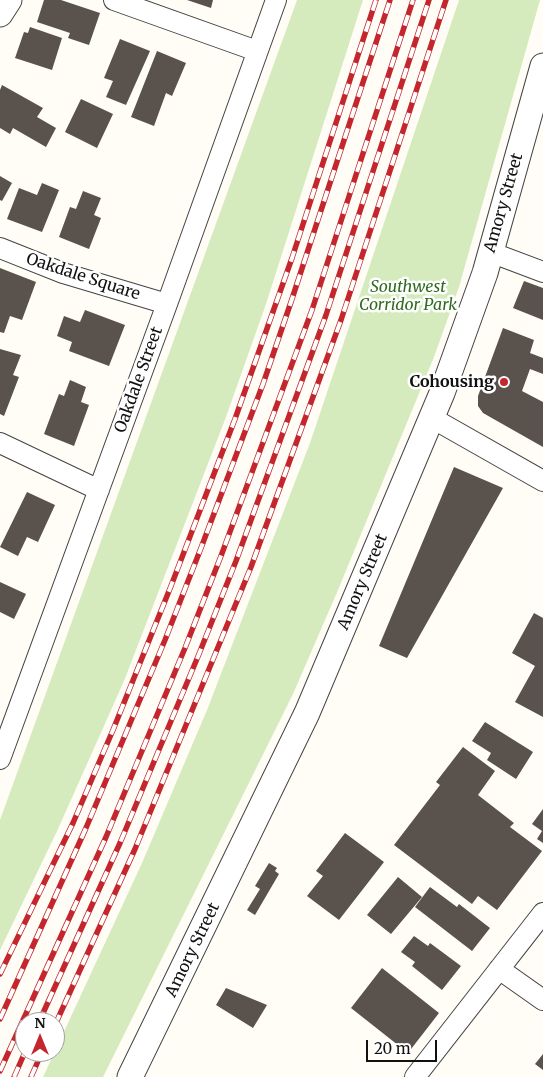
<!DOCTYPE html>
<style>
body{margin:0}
#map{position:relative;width:543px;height:1077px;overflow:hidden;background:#fffdf5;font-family:Merriweather,serif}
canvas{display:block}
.north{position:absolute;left:15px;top:1012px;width:50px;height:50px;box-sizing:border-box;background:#fff;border:1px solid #a0a0a0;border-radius:50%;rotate:0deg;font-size:14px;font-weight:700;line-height:20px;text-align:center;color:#111}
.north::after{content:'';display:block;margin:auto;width:18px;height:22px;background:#c4262e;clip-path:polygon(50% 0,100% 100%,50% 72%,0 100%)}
.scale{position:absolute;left:366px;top:1040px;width:71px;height:22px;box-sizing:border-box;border:2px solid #111;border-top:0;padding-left:6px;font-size:15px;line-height:18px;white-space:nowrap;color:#111;-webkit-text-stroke:4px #fff;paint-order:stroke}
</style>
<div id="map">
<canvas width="543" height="1077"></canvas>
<div class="north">N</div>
<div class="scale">20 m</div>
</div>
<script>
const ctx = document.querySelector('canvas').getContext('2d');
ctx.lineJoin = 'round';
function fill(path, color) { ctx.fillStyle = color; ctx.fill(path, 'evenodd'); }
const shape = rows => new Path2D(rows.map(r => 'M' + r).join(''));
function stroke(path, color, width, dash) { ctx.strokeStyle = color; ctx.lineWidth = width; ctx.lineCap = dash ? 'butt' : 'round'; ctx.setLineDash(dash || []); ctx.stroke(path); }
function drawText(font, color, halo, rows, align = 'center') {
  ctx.font = font + ' Merriweather,serif'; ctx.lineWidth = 5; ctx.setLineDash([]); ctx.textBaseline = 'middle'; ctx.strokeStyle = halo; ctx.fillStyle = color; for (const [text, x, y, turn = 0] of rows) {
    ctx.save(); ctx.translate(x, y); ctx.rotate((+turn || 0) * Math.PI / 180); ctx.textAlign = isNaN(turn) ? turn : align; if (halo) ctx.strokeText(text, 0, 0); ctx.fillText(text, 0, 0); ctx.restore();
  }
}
const green = shape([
 [297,0,363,0,266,304,226,417,124,681,58,829,0,950,0,820],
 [459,0,540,0,459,287,434,357,338,590,293,694,103,1077,43,1077,142,863,207,710,310,443]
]);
const building = shape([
 [44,0,61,0,100,13,89,45,68,38,70,33,37,22],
 [187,0,213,0,211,8],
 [30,27,62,38,52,70,15,58,24,32,28,33],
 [120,39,150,51,126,105,106,97,113,81,104,78],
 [157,51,186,63,172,96,166,93,154,126,131,117],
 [2,85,43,108,37,117,56,128,46,147,13,128,10,134,0,128,0,90],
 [81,99,113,114,97,148,65,132],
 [0,176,12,183,2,201,0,200],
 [42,183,59,190,42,232,7,219,19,188,37,195],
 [83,191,101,198,94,215,101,218,89,249,59,237,70,207,76,209],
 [0,268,36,282,22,320,10,316,4,333,0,332],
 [524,281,543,288,543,320,513,308],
 [85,310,125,325,109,366,69,351,72,342,57,336,64,316,80,322],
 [503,328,534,340,530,353,543,358,543,374,530,369,522,391,543,402,543,447,483,413,478,406,478,396],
 [0,349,21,355,13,375,19,377,4,416,0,414],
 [70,380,86,387,81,402,89,405,74,446,44,434,59,394,64,396],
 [454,467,503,488,407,658,379,646],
 [27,492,55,505,38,542,27,537,18,556,0,547],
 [0,582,26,594,14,619,0,612],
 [534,613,543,618,543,717,515,702,535,666,512,653],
 [485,722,533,752,516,779,487,760,491,753,472,741],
 [463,747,495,771,478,795,514,823,510,827,542,851,497,910,478,896,472,904,394,845,440,785,436,782],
 [543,809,543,843,537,839,542,831,532,824],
 [345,833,384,862,339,920,307,896,323,876,316,871],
 [269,863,277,868,275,871,279,874,255,915,247,910,260,889,255,886],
 [398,877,422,897,391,934,367,915],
 [430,887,457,907,459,904,490,928,472,951,415,907],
 [414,936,428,946,430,943,461,966,442,990,412,966,415,962,401,952],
 [382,968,439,1013,408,1053,351,1008],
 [226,988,267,1005,253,1028,216,1005],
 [543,1054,543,1070,535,1064]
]);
const minor = shape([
 [114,0,257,51],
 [0,248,63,273,167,304],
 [490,252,543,272],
 [432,418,543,481],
 [0,443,99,490],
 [0,759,167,304,276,0],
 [499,969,543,1000],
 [415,1077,543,913]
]);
const tertiary = shape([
 [0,14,9,0],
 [130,1077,307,713,442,393,485,273,543,66]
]);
const rail = shape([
 [0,974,73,823,113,730,171,586,235,419,292,258,376,0],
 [0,1019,86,828,165,640,201,548,263,384,291,302,390,0],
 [39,1022,120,843,199,654,236,561,326,315,429,0],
 [55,1025,135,849,251,567,341,320,446,0],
 [0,1071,106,837,185,648,221,556,312,310,413,0],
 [14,1077,25,1052],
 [31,1077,42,1052]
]);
const markers = [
 [504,382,5,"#c4262e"]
];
const streetNames = [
 ["Amory Street",504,203,-74],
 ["Oakdale Square",83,277,18],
 ["Oakdale Street",139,380,-70],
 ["Amory Street",363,582,-67],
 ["Amory Street",193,950,-64]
];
const parkNames = [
 ["Southwest",408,287],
 ["Corridor Park",408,305]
];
const poiNames = [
 ["Cohousing",494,382]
];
fill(green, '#d5ebbd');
fill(building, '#5a524d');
stroke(minor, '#444', 22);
stroke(tertiary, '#444', 27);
stroke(minor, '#fff', 20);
stroke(tertiary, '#fff', 25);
stroke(rail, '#c4262e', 5.5);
stroke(rail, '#fff', 4, [11]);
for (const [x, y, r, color] of markers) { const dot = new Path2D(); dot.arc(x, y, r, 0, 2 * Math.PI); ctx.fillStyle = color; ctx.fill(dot); stroke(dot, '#fff', 2); }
drawText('16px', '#111', '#fff', streetNames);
drawText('italic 16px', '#2f6b1f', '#fff', parkNames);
drawText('bold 16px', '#111', '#fff', poiNames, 'right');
</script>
